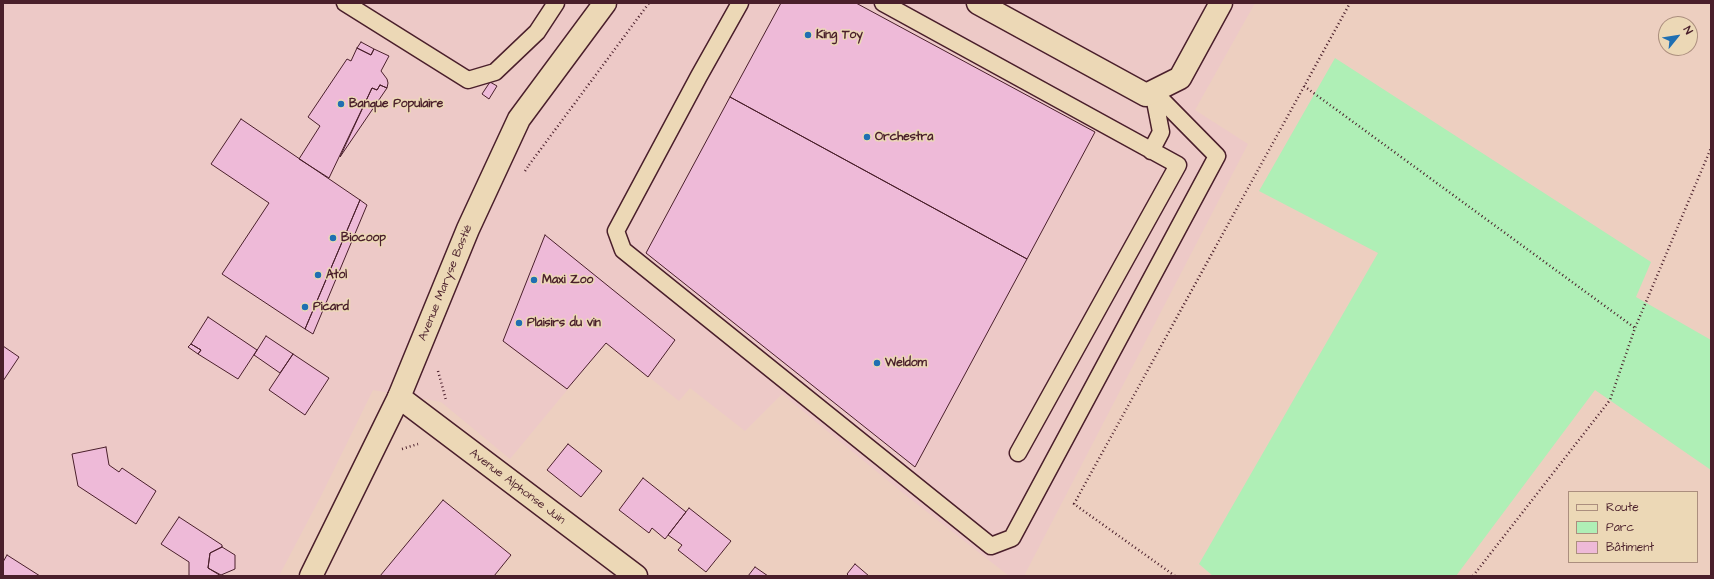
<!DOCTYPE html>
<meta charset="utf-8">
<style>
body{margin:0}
#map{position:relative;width:1714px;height:579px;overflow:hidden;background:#edcfc0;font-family:"Architects Daughter",sans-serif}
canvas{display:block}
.frame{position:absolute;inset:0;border:4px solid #4a1f2b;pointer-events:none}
.legend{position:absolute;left:1568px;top:491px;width:130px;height:72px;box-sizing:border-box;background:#ecd8b6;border:1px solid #ab8e7e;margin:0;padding:5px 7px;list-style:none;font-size:12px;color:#4a1f2b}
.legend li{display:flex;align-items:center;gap:8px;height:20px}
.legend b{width:20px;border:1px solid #ab8e7e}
.north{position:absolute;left:1658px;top:16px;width:40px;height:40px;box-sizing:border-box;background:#ecd8b6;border:1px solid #ab8e7e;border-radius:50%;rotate:60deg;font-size:11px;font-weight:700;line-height:16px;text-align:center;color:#4a1f2b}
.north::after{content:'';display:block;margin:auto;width:14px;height:18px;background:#1f6fb2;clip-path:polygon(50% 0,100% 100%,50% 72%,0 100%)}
</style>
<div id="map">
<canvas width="1714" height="579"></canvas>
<div class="frame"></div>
<ul class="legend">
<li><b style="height:5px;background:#ecd8b6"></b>Route</li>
<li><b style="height:11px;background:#afefb6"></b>Parc</li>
<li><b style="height:11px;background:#eebad8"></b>Bâtiment</li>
</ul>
<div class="north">N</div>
</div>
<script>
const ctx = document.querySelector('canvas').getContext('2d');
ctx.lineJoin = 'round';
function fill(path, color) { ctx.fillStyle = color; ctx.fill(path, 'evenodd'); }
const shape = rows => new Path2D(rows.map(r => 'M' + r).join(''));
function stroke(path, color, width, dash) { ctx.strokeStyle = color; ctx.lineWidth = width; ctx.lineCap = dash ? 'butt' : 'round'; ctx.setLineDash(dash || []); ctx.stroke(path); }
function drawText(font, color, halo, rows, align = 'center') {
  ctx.font = font + ' "Architects Daughter",sans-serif'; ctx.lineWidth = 3; ctx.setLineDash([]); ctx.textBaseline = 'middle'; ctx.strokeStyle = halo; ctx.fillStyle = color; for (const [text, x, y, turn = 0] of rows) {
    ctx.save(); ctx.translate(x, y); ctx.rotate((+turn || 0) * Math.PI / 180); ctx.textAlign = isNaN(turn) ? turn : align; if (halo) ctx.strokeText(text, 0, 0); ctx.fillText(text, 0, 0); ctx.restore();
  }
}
const built = shape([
 [3,3,1255,3,1195,110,1248,144,1024,576,1009,576,903,493,782,394,745,431,690,388,679,401,606,343,510,459,441,402,373,390,321,496,279,576,3,576]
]);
const green = shape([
 [1335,58,1651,262,1636,297,1711,340,1711,470,1595,390,1456,576,1213,576,1199,564,1378,253,1259,191]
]);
const building = shape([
 [781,3,856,3,1095,132,1027,259,730,97,781,3],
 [361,42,374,49,371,55,357,48,361,42],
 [357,48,371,55,374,49,389,56,381,71,387,79,388,83,387,88,380,85,377,90,372,88,329,178,299,159,320,126,308,117,347,59,351,61,357,48],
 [490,82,497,86,489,99,482,94,490,82],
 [380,85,387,88,340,157,372,88,377,90,380,85],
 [730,97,1027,259,915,467,646,253,730,97],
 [241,119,360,200,305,329,222,274,269,203,211,164,241,119],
 [360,200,367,205,313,334,305,329,360,200],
 [545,235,675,340,648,377,606,343,567,389,503,341,545,235],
 [208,317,257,350,238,379,198,354,201,350,191,344,208,317],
 [266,336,293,354,280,373,254,355,266,336],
 [191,344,201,350,198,354,188,347,191,344],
 [3,346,19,357,3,381,3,346],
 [293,354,329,378,305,415,269,390,293,354],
 [568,444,602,471,581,497,547,470,568,444],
 [106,447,109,465,119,472,122,468,156,491,136,524,78,486,72,454,106,447],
 [643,478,686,512,665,539,652,528,649,533,619,510,643,478],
 [443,500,511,555,494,576,380,576,443,500],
 [689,508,731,541,706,572,678,550,682,545,668,535,689,508],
 [179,517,222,545,222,547,210,553,208,568,221,576,189,576,189,562,161,544,179,517],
 [222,547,235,555,235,569,221,575,208,568,210,553,222,547],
 [7,555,40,576,3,576,3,562,7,555],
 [855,564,869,576,849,576,847,574,855,564],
 [755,567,768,576,748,576,755,567]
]);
const path = shape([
 [1304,86,1635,328],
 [529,165,649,3],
 [525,171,529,165],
 [438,371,446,400],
 [402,449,418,444],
 [1175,576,1074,504,1350,3],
 [1473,576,1610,400,1635,328,1711,148]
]);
const lane = shape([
 [345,3,468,80,495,72,537,32,556,3],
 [740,3,699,76,616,231,623,250,991,546,1012,538,1217,156,1153,91,1161,132,1151,151],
 [883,3,1178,165,1018,453]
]);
const street = shape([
 [978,3,1146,95,1180,78,1221,3],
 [399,397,636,576]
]);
const secondary = shape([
 [311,576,399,397,468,229,519,119,605,3]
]);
const markers = [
 [808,35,4,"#1f6fb2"],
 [341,104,4,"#1f6fb2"],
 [867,137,4,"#1f6fb2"],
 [333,238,4,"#1f6fb2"],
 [318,275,4,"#1f6fb2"],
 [534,280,4,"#1f6fb2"],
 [305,307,4,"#1f6fb2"],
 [519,323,4,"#1f6fb2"],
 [877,363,4,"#1f6fb2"]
];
const poiNames = [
 ["King Toy",816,35],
 ["Banque Populaire",349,104],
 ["Orchestra",875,137],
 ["Biocoop",341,238],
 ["Atol",326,275],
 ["Maxi Zoo",542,280],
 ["Picard",313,307],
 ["Plaisirs du vin",527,323],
 ["Weldom",885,363]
];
const streetNames = [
 ["Avenue Maryse Bastié",446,283,-68],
 ["Avenue Alphonse Juin",517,487,37]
];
fill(built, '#edc9c7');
fill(green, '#afefb6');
fill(building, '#eebad8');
stroke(building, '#4a1f2b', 1);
stroke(lane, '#4a1f2b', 19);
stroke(street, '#4a1f2b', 25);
stroke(secondary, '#4a1f2b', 25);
stroke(path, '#4a1f2b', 2.5, [1, 3]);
stroke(lane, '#ecd8b6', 16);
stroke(street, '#ecd8b6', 22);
stroke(secondary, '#ecd8b6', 22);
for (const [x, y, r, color] of markers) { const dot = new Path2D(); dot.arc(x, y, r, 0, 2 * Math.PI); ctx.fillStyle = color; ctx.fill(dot); stroke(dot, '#ecd8b6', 1.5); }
drawText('bold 12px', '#4a1f2b', '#ecd8b6', poiNames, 'left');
drawText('12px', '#4a1f2b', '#ecd8b6', streetNames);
</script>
